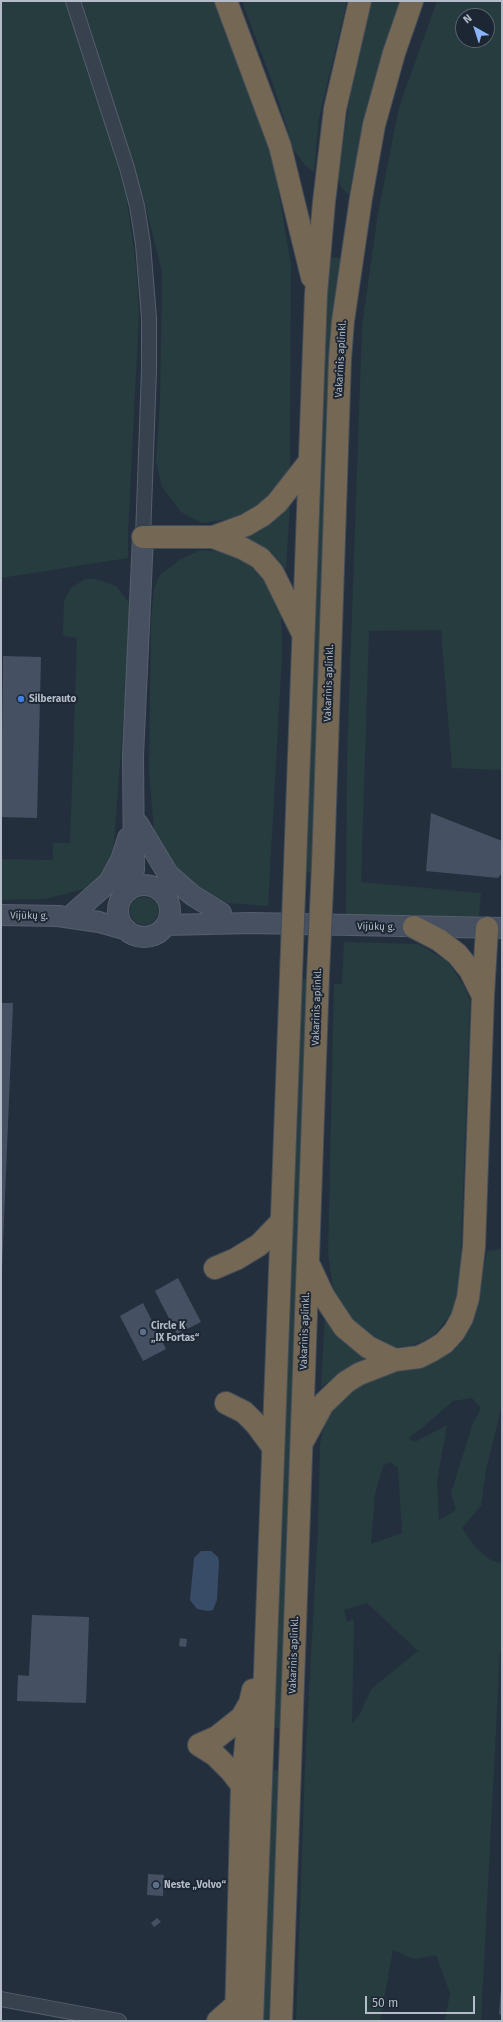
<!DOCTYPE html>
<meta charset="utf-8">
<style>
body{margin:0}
#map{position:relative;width:503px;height:2022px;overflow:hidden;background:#242f3e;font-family:"Fira Sans",sans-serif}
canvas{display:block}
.frame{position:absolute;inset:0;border:2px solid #b4bcc9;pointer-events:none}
.north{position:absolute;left:455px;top:8px;width:40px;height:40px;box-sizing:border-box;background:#1d2633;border:1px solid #59626f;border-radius:50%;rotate:321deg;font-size:11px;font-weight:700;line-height:16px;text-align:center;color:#b4bcc9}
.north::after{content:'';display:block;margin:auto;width:14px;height:18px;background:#8ab4f8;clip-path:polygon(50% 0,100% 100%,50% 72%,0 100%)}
.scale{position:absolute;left:365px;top:1996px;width:110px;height:18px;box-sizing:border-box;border:2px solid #b4bcc9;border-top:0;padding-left:5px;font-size:12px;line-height:14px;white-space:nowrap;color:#b4bcc9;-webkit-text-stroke:3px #1d2633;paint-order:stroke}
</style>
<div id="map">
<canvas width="503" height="2022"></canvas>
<div class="frame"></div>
<div class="north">N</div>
<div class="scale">50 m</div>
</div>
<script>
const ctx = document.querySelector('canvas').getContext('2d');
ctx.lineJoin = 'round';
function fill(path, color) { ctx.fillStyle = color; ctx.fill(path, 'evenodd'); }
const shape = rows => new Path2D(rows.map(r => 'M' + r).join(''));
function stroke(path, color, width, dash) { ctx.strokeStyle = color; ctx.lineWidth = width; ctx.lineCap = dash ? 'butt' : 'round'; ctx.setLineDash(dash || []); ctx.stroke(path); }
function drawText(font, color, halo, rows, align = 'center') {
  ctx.font = font + ' "Fira Sans",sans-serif'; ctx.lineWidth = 4; ctx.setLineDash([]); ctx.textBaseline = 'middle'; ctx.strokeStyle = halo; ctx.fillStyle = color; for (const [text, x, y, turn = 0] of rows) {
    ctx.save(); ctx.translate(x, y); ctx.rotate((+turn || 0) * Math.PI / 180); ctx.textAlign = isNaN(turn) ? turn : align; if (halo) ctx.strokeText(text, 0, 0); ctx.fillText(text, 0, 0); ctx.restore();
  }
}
const green = shape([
 [1,1,65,1,106,124,126,195,136,264,139,314,128,532,128,558,1,578],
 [82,1,216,1,271,147,291,265,290,472,263,504,232,519,202,523,181,512,162,487,156,462,160,401,162,272,144,200],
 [242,1,347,1,319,118,314,172,306,166,294,150,274,87],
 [372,1,402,1,386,43,366,112,349,195,341,187,338,177,356,57],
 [437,1,502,1,502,770,452,768,441,630,369,631,361,882,481,893,479,916,346,916,347,757,362,326,378,213,399,107],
 [463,16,487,16,487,40,463,40],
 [327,257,341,258,330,363,323,525,312,873,304,872],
 [290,502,286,569,267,551,230,535],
 [201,550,241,554,261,571,281,606,282,654,268,906,227,903,202,893,181,878,164,856,154,829,149,772,151,621,154,588,161,574,181,559],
 [85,579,96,579,116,586,132,607,114,842,111,863,101,879,84,889,45,899,1,900,1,859,53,860,53,843,70,843,77,638,65,636,63,634,64,601,71,588],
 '130 911a14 14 0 1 1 28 0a14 14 0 1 1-28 0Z',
 [344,942,418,944,447,961,463,984,470,1000,460,1276,455,1301,451,1313,436,1333,423,1341,410,1346,394,1347,374,1343,348,1322,334,1297,328,1253,334,984,342,984],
 [301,978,309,979,282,1728,273,1728],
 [502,1249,502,1405,486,1470,481,1506,462,1528,476,1548,489,1559,502,1564,502,1651,500,1652,481,2021,445,2021,450,1993,436,1955,414,1959,393,1950,380,2021,296,2021,305,1766,318,1529,320,1444,326,1415,360,1382,383,1374,424,1366,452,1352,466,1334,475,1313,487,1251],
 [472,1398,481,1408,472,1426,451,1493,456,1510,439,1520,437,1481,447,1425,415,1442,408,1438,422,1428,453,1401],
 [390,1462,398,1468,402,1533,371,1544,375,1495,383,1466],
 [367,1603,418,1651,371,1689,361,1712,352,1724,354,1619,347,1622,344,1610],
 [325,1316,342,1341,369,1354,367,1361,342,1372,321,1387],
 [271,1770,280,1771,269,2021,261,2021]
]);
const water = shape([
 [201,1551,211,1551,218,1557,219,1562,217,1600,213,1610,208,1611,197,1609,190,1600,194,1558]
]);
const building = shape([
 [3,656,41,657,37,818,1,817],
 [431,813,502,841,502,873,498,878,426,871],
 [1,1003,13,1003,2,1269,1,1269],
 [178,1278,201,1322,177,1334,155,1291],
 [143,1303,166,1349,143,1361,120,1316],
 [32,1615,89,1617,86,1703,17,1701,18,1675,29,1676],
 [180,1638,187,1639,186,1647,179,1646],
 [148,1874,164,1875,163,1896,147,1895],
 [157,1918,161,1922,154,1927,151,1923],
 [501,1989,502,1989,502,2015,499,2014]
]);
const street = shape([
 [73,1,127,168,137,206,143,244,149,318,149,370,143,537],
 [1,1999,119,2021]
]);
const secondary = shape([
 [138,824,168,874,192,895,221,913],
 '118 911a26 26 0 1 1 52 0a26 26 0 1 1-52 0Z',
 [128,891,134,870,133,756,143,537],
 [75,912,109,882,121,860,128,838],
 [1,915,58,916,99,922,127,930],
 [166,925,251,923,502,928]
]);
const highway = shape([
 [226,1,280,146,312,277],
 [143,537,213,537,246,525,263,515,277,503,310,461],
 [213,537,242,548,260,558,273,573,302,632],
 [323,865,340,359,343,321,361,198,374,125,394,53,412,1],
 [295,866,316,294,324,202,335,109,360,1],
 [414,927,439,940,457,954,470,970,482,994],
 [310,1267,323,1295,344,1327,368,1347,395,1360],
 [215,1268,236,1259,259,1245,282,1221],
 [226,1403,244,1412,256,1424,273,1447],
 [304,1439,323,1404,346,1382,359,1374,395,1360,419,1357,431,1351,444,1343,454,1332,462,1318,468,1298,474,1247,483,995,487,928],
 [199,1745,217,1737,231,1726,242,1717,250,1703],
 [199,1745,215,1755,231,1771,242,1785],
 [218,2021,236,2005],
 [236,2021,242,1785,250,1703,253,1690],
 [252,2021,291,975],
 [281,2021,318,975]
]);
const highwayBridge = shape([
 [291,975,295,866],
 [318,975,323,865]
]);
const markers = [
 [21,699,4,"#3f7fe0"],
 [143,1332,4,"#5c6f8a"],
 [156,1885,4,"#5c6f8a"]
];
const streetNames = [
 ["Vakarinis aplinkl.",341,359,-87],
 ["Vakarinis aplinkl.",329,683,-88],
 ["Vijūkų g.",29,916,1],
 ["Vijūkų g.",376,927,1],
 ["Vakarinis aplinkl.",317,1007,-88],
 ["Vakarinis aplinkl.",305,1331,-88],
 ["Vakarinis aplinkl.",294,1655,-88]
];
const poiNames = [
 ["Silberauto",29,699],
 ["Circle K",151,1326],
 ["„IX Fortas“",151,1338],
 ["Neste „Volvo“",164,1885]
];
fill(green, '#263c3f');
fill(water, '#394c67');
fill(building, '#455162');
stroke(street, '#565f6c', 16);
stroke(secondary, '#565f6c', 22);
stroke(highway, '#434c59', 24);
stroke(street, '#38414e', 14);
stroke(secondary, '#465061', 20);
stroke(highway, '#746855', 22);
stroke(highwayBridge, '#434c59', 24, []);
stroke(highwayBridge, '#746855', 22);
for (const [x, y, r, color] of markers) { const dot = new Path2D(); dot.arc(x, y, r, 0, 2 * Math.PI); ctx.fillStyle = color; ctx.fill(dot); stroke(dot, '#1d2633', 1.5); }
drawText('10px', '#b4bcc9', '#1d2633', streetNames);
drawText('bold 10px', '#b4bcc9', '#1d2633', poiNames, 'left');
</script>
